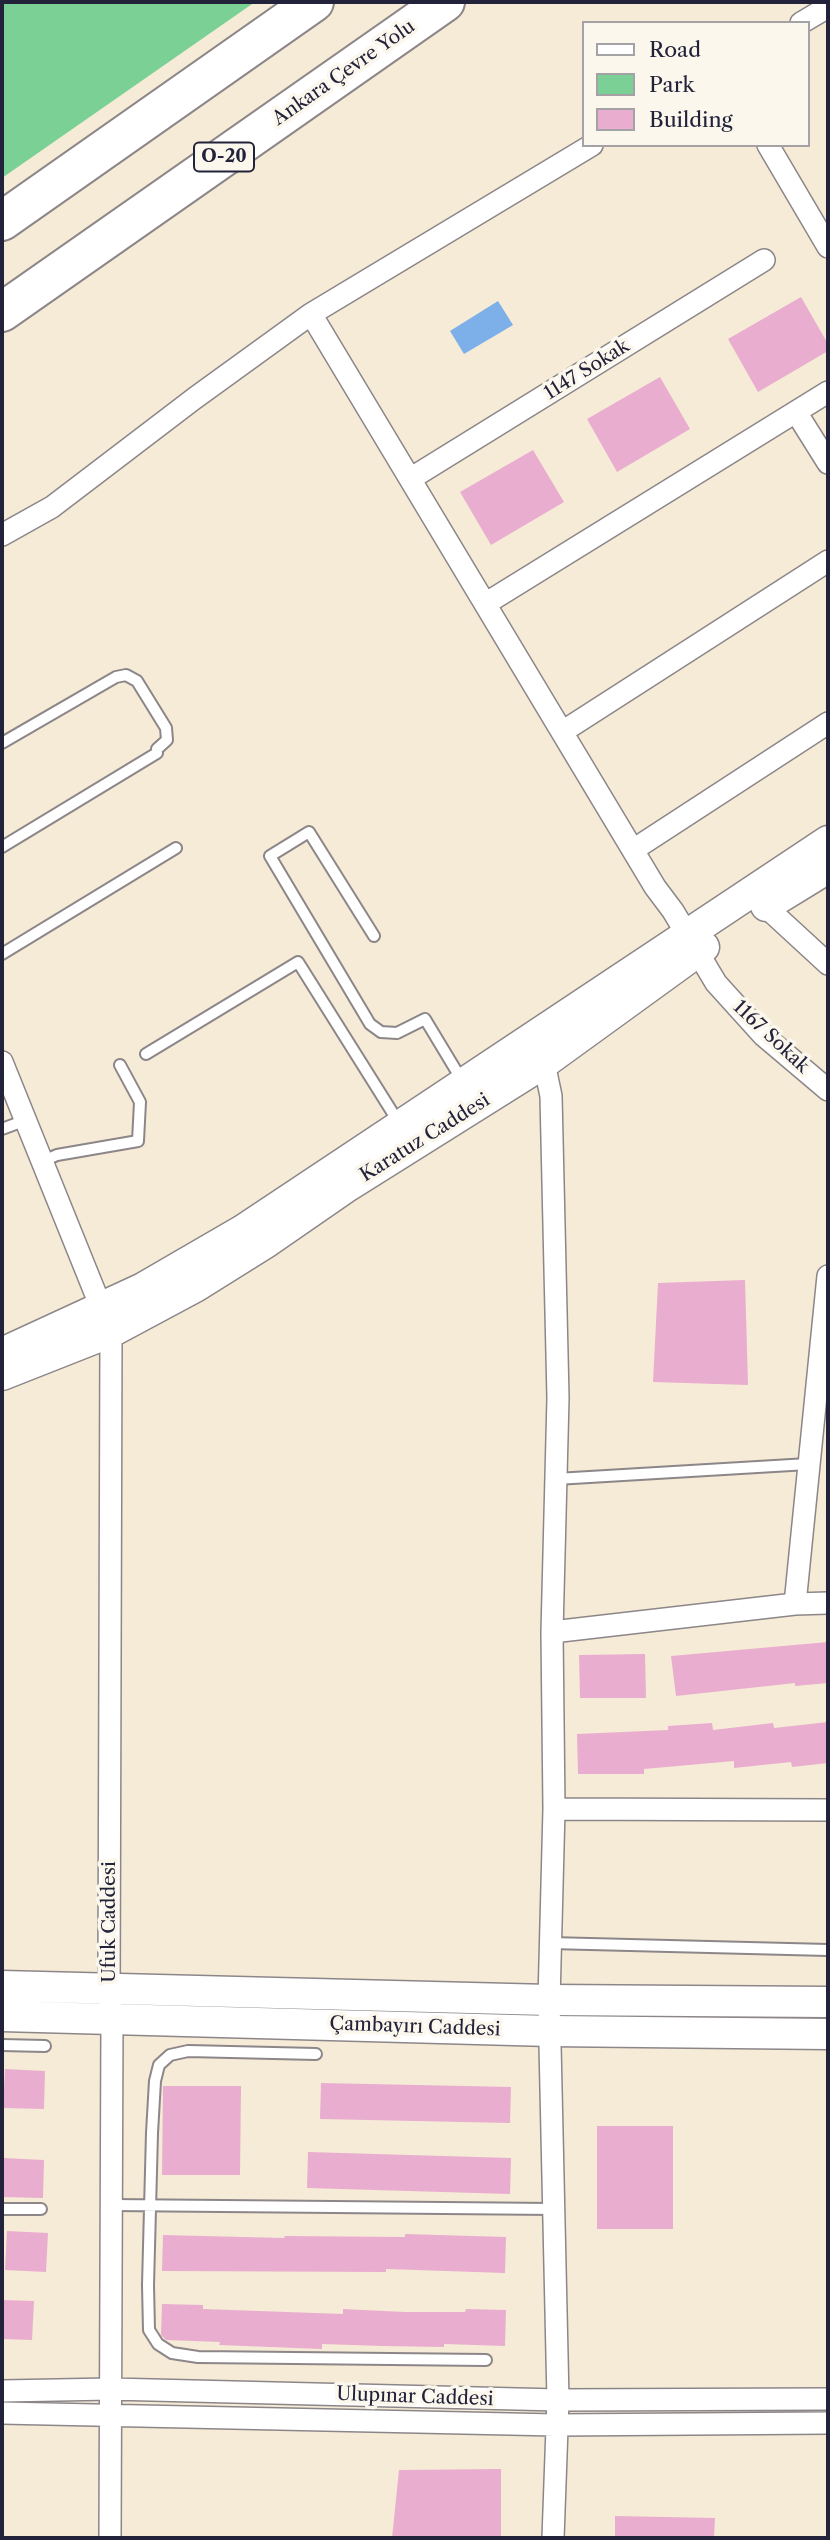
<!DOCTYPE html>
<meta charset="utf-8">
<style>
body{margin:0}
#map{position:relative;width:830px;height:2540px;overflow:hidden;background:#f6ebd7;font-family:"Libre Caslon Text",serif}
canvas{display:block}
.frame{position:absolute;inset:0;border:4px solid #22223b;pointer-events:none}
.legend{position:absolute;left:582px;top:21px;width:228px;height:126px;box-sizing:border-box;background:#fbf7ec;border:2px solid #a4a2a5;margin:0;padding:9px 12px;list-style:none;font-size:21px;color:#22223b}
.legend li{display:flex;align-items:center;gap:14px;height:35px}
.legend b{width:35px;border:2px solid #a4a2a5}
</style>
<div id="map">
<canvas width="830" height="2540"></canvas>
<div class="frame"></div>
<ul class="legend">
<li><b style="height:9px;background:#fff"></b>Road</li>
<li><b style="height:19px;background:#7bd195"></b>Park</li>
<li><b style="height:19px;background:#e9adcf"></b>Building</li>
</ul>
</div>
<script>
const ctx = document.querySelector('canvas').getContext('2d');
ctx.lineJoin = 'round';
function fill(path, color) { ctx.fillStyle = color; ctx.fill(path, 'evenodd'); }
const shape = rows => new Path2D(rows.map(r => 'M' + r).join(''));
function stroke(path, color, width, dash) { ctx.strokeStyle = color; ctx.lineWidth = width; ctx.lineCap = dash ? 'butt' : 'round'; ctx.setLineDash(dash || []); ctx.stroke(path); }
function drawText(font, color, halo, rows, align = 'center') {
  ctx.font = font + ' "Libre Caslon Text",serif'; ctx.lineWidth = 7; ctx.setLineDash([]); ctx.textBaseline = 'middle'; ctx.strokeStyle = halo; ctx.fillStyle = color; for (const [text, x, y, turn = 0] of rows) {
    ctx.save(); ctx.translate(x, y); ctx.rotate((+turn || 0) * Math.PI / 180); ctx.textAlign = isNaN(turn) ? turn : align; if (halo) ctx.strokeText(text, 0, 0); ctx.fillText(text, 0, 0); ctx.restore();
  }
}
const green = shape([
 [2,2,255,2,2,178]
]);
const water = shape([
 [498,301,513,325,464,354,450,331]
]);
const building = shape([
 [801,297,828,344,828,351,758,392,728,339],
 [660,377,690,429,617,472,587,419],
 [533,450,564,502,491,545,460,492],
 [745,1280,748,1385,653,1382,658,1283],
 [828,1642,828,1683,795,1686,795,1683,676,1696,671,1656],
 [645,1654,646,1698,580,1698,579,1655],
 [828,1722,828,1763,792,1767,791,1762,734,1768,734,1761,644,1769,644,1774,578,1774,577,1734,668,1730,668,1726,712,1723,713,1730,773,1723,774,1728],
 [5,2069,45,2071,44,2109,3,2108],
 [321,2083,511,2087,510,2123,320,2119],
 [163,2086,241,2086,240,2175,162,2175],
 [597,2126,673,2126,673,2229,597,2229],
 [308,2152,511,2158,510,2194,307,2188],
 [3,2158,44,2160,43,2198,2,2197],
 [7,2231,48,2233,46,2272,5,2270],
 [405,2234,506,2237,505,2273,386,2269,386,2272,162,2271,163,2235,284,2238,285,2236,405,2237],
 [2,2300,34,2301,32,2340,2,2339],
 [162,2304,203,2305,203,2309,343,2314,343,2309,405,2312,465,2312,466,2309,506,2310,505,2346,444,2344,444,2347,382,2346,322,2344,322,2349,219,2345,220,2342,166,2340,161,2335],
 [501,2469,501,2538,392,2538,399,2470],
 [615,2516,715,2518,714,2538,615,2538]
]);
const lane = shape([
 [2,743,116,677,126,675,137,681,166,728,167,740,157,749],
 [2,847,157,753],
 [374,936,309,832,270,856,370,1024,381,1032,397,1033,425,1019,463,1082],
 [2,954,176,848],
 [146,1054,298,962,399,1123],
 [2,1129,26,1120],
 [43,1161,57,1155,138,1141,140,1102,120,1065],
 [556,1479,808,1464],
 [550,1943,828,1950],
 [2,2045,45,2046],
 [316,2054,188,2051,170,2055,159,2065,155,2081,152,2133,148,2285,149,2330,158,2344,172,2353,198,2357,486,2360],
 [112,2205,554,2209],
 [2,2209,41,2209]
]);
const street = shape([
 [801,23,828,7],
 [768,145,828,247],
 [311,314,655,887,673,911,716,983,763,1035,828,1090],
 [796,412,828,463],
 [410,479,764,260],
 [2,535,52,507,195,398,311,314,592,145],
 [485,604,828,392],
 [562,732,828,561],
 [633,850,828,723],
 [765,906,828,964],
 [2,1062,111,1332,109,1989,112,2019,110,2538],
 [544,1063,551,1096,558,1398,552,1632,554,1809,549,2000,558,2400,553,2538],
 [795,1604,828,1276],
 [552,1632,795,1604,828,1603],
 [554,1809,828,1810],
 [2,2391,111,2389,558,2400,828,2399],
 [2,2413,556,2425,828,2423]
]);
const secondary = shape([
 [766,906,828,868],
 [2,1353,143,1288,243,1230,828,841],
 [2,1375,111,1332,195,1287,267,1242,348,1186,544,1063,704,947],
 [2,1986,549,2000,828,2002],
 [2,2016,550,2031,828,2034]
]);
const highway = shape([
 [2,221,314,2],
 [2,312,445,2]
]);
const shields = [
 [224,157,60]
];
const shieldNames = [
 ["O-20",224,157]
];
const streetNames = [
 ["Ankara Çevre Yolu",344,73,-35],
 ["1147 Sokak",587,370,-32],
 ["1167 Sokak",771,1037,43],
 ["Karatuz Caddesi",425,1138,-32],
 ["Ufuk Caddesi",110,1922,-90],
 ["Çambayırı Caddesi",415,2027,2],
 ["Ulupınar Caddesi",415,2397,2]
];
fill(green, '#7bd195');
fill(water, '#7dafe9');
fill(building, '#e9adcf');
stroke(lane, '#8c8689', 14);
stroke(street, '#8c8689', 24);
stroke(secondary, '#8c8689', 33);
stroke(highway, '#8c8689', 42);
stroke(lane, '#fff', 10);
stroke(street, '#fff', 21);
stroke(secondary, '#fff', 30);
stroke(highway, '#fff', 38);
for (const [x, y, w] of shields) { const box = new Path2D(); box.roundRect(x - w / 2, y - 14.5, w, 29, 5); ctx.fillStyle = '#fbf7ec'; ctx.fill(box); stroke(box, '#22223b', 2); }
drawText('bold 18px', '#22223b', null, shieldNames);
drawText('19px', '#22223b', '#fbf7ec', streetNames);
</script>
